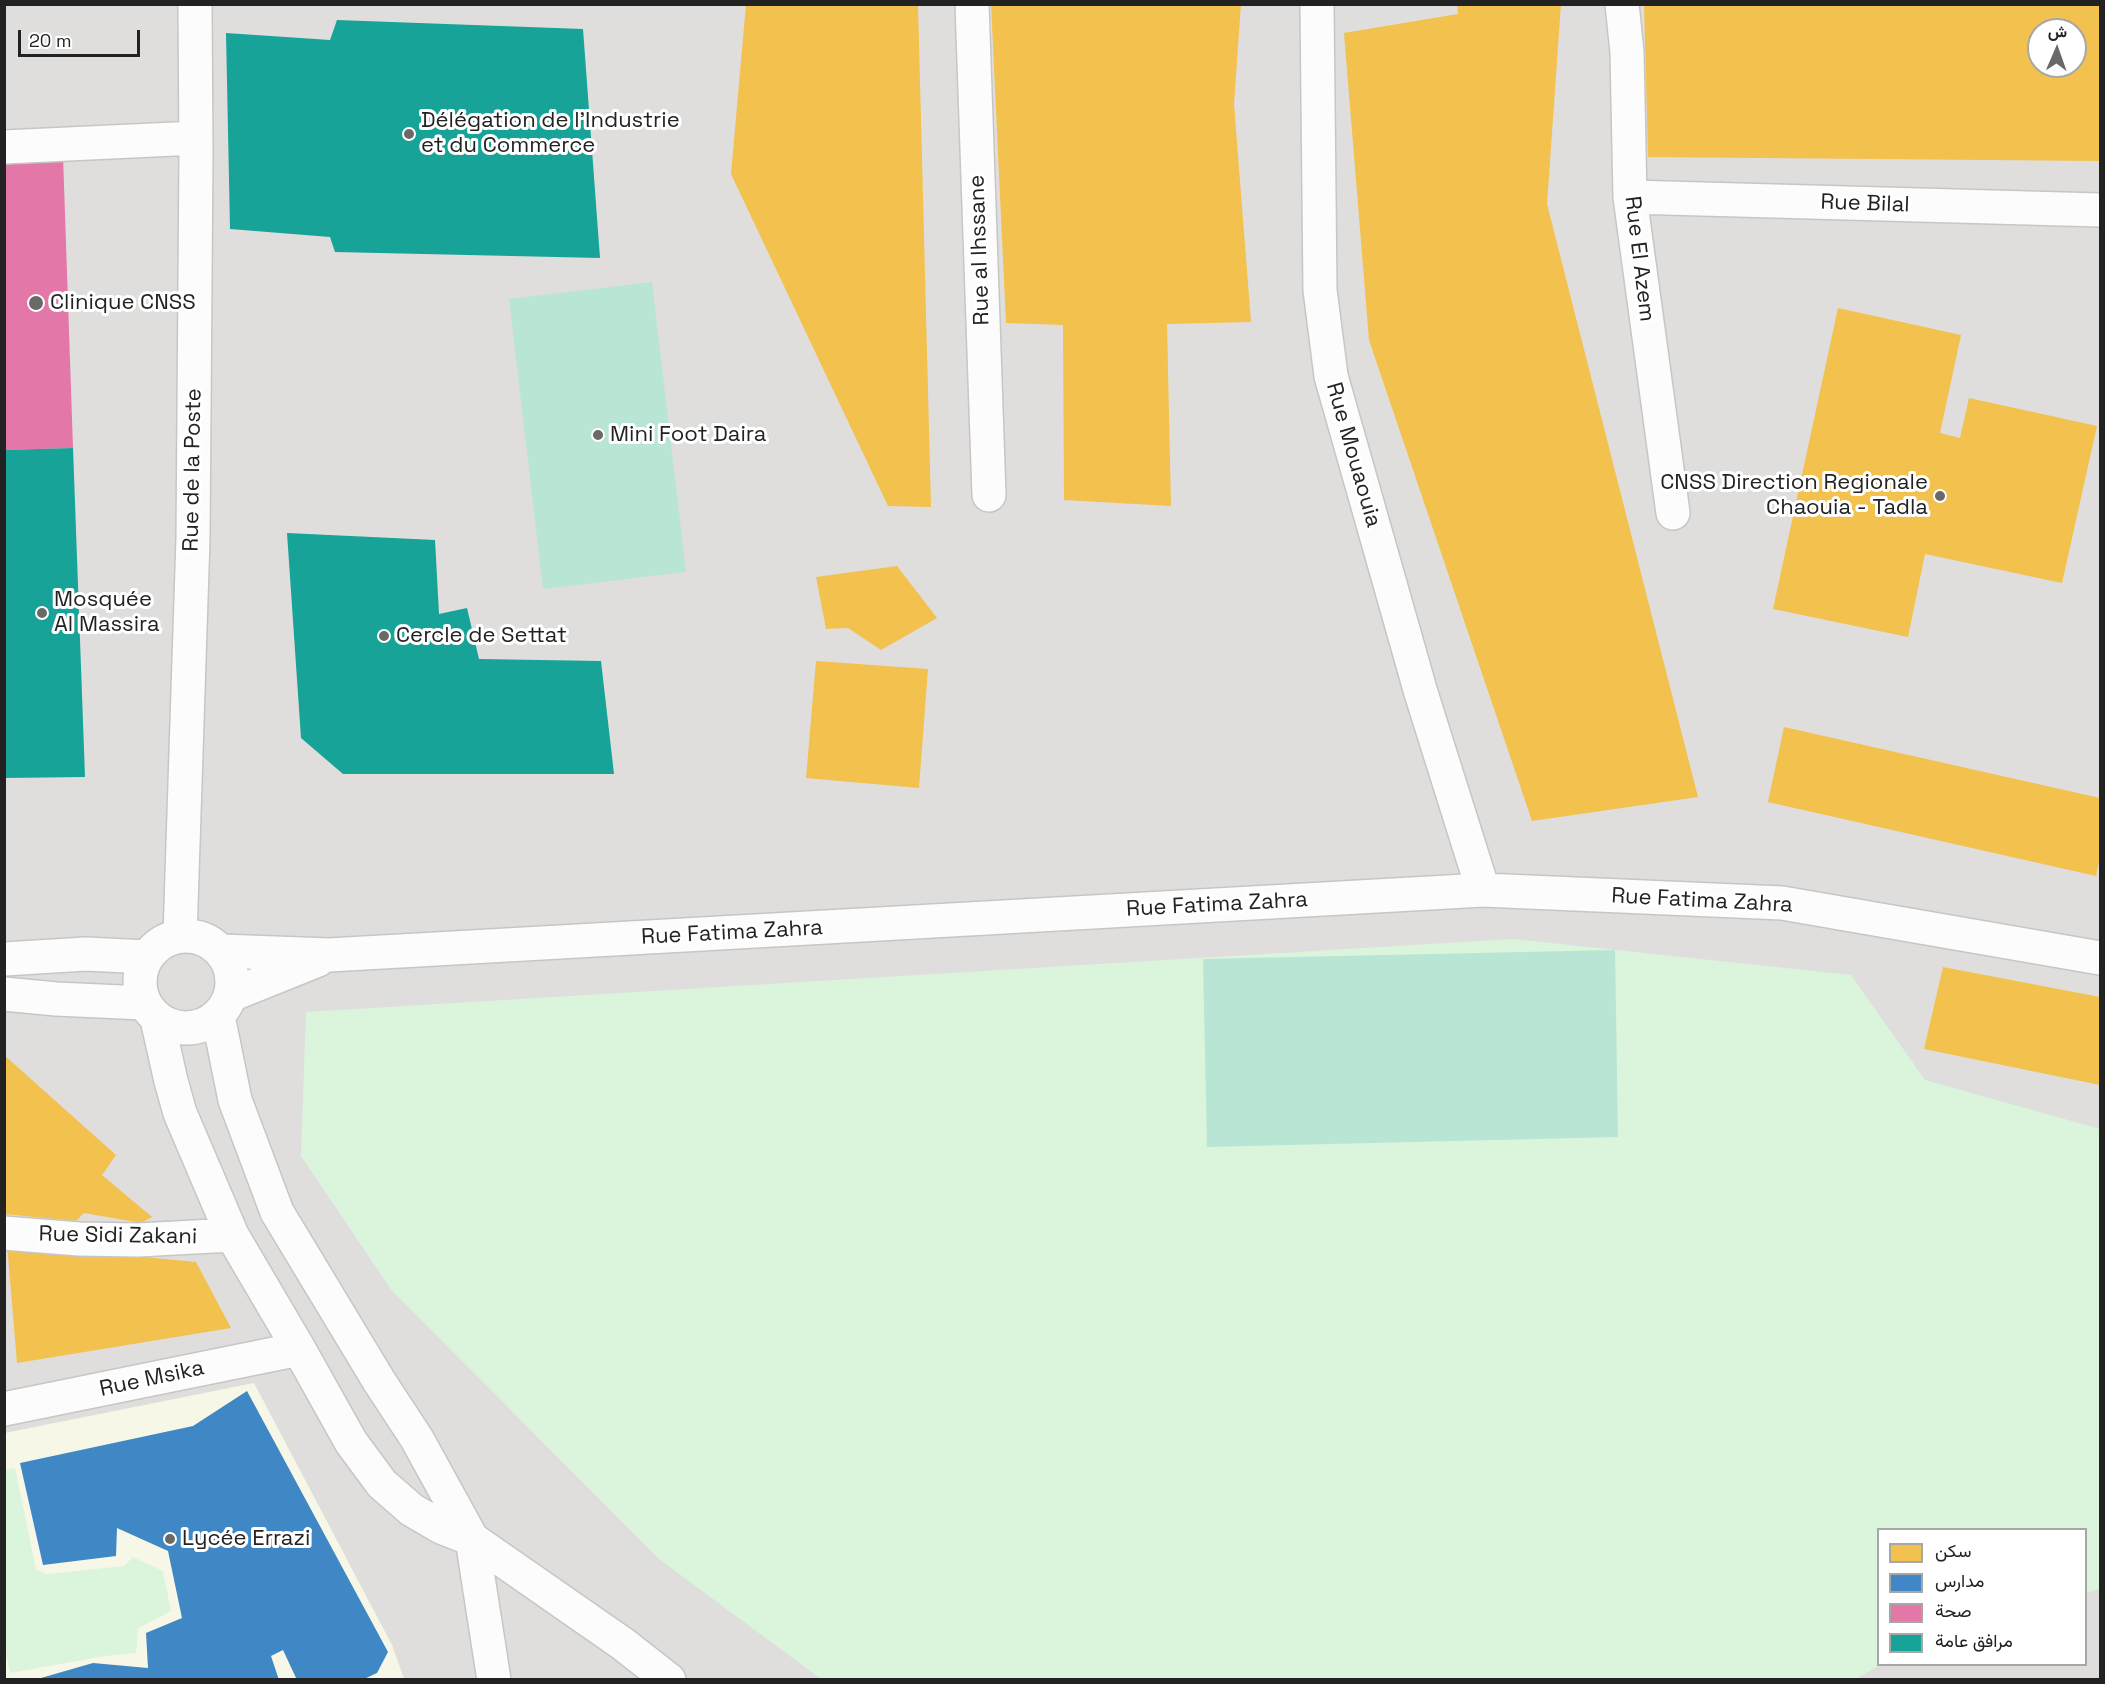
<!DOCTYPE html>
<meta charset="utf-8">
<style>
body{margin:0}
#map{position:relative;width:2105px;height:1684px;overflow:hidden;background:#f0eeeb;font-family:"Space Grotesk",Vazirmatn,sans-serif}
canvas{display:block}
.frame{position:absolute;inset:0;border:6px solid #222;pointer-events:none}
.legend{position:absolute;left:1877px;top:1528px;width:210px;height:138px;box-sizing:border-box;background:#fff;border:2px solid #a7a7a7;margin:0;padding:8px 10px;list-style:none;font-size:18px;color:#222}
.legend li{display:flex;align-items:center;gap:12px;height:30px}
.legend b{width:30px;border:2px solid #a7a7a7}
.north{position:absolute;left:2027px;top:18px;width:60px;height:60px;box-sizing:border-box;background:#fff;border:2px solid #a7a7a7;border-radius:50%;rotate:2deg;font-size:16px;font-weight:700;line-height:24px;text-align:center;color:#222}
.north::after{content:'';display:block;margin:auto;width:21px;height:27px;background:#6a6968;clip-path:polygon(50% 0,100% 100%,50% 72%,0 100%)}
.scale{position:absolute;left:18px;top:30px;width:122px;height:27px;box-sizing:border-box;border:3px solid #222;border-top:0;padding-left:8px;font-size:18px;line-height:21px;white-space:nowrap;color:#222;-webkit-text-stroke:4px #fff;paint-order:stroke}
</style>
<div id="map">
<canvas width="2105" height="1684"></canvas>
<div class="frame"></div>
<ul class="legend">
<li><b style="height:16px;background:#f2c14e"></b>سكن</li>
<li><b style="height:16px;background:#3f88c5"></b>مدارس</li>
<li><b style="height:16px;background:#e377a8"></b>صحة</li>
<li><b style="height:16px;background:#17a398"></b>مرافق عامة</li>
</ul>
<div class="north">ش</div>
<div class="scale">20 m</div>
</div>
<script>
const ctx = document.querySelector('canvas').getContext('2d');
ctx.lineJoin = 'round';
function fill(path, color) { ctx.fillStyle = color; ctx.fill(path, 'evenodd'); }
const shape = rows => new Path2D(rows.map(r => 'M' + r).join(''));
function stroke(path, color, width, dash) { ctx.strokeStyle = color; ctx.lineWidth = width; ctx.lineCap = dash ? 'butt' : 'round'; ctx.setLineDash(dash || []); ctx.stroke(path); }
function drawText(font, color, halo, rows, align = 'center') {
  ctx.font = font + ' "Space Grotesk",sans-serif'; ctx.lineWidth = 6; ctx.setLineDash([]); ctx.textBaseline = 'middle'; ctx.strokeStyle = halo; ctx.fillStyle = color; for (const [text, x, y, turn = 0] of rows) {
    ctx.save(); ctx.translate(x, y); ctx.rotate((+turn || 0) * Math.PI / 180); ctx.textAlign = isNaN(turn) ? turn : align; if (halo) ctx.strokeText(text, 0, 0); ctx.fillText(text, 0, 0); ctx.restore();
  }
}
const residential = shape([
 [5,5,2100,5,2100,1679,5,1679],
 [2039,30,2075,30,2075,66,2039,66],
 [1878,1530,2086,1530,2086,1664,1878,1664]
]);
const education = shape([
 [254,1383,392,1645,404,1679,5,1680,5,1433]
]);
const park = shape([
 [1513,939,1851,975,1925,1080,2100,1129,2100,1589,2086,1593,2086,1530,1878,1530,1880,1665,1856,1679,821,1679,659,1559,392,1291,301,1156,306,1012],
 [15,1468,36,1569,47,1574,124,1566,133,1557,163,1571,171,1611,138,1628,136,1653,105,1656,10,1673,4,1643,4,1470]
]);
const pitch = shape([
 [652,282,686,572,543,589,509,299],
 [1615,950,1618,1137,1207,1147,1203,959]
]);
const homes = shape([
 [746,4,918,4,931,507,888,506,731,174],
 [991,4,1241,4,1234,104,1251,322,1167,324,1171,506,1064,500,1063,325,1006,323],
 [1457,4,1561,4,1547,204,1698,797,1532,821,1369,340,1344,33,1458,14],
 [1644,4,2100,4,2100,161,1648,157],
 [2039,30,2075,30,2075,66,2039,66],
 [1838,308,1961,335,1940,433,1960,438,1969,398,2097,426,2062,583,1925,554,1908,637,1773,609],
 [897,566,937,618,881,650,848,628,826,629,816,577],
 [816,661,928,669,919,788,806,778],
 [1784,727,2100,798,2100,856,2096,876,1768,802],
 [1943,967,2100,997,2100,1085,1924,1049],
 [4,1055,116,1155,102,1175,152,1217,141,1223,84,1213,76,1221,4,1214],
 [7,1244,196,1262,231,1328,17,1363]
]);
const schools = shape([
 [247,1391,388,1652,377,1673,362,1680,297,1680,283,1650,271,1656,279,1680,34,1680,93,1663,148,1668,146,1633,182,1618,168,1551,117,1528,116,1556,43,1565,20,1463,193,1426]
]);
const health = shape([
 [63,156,73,448,4,450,4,158]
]);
const public = shape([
 [337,20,583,29,600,258,335,252,330,237,230,229,226,33,330,40],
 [73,448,85,777,4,778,4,450],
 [287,533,435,540,439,614,467,608,479,659,601,661,614,774,343,774,301,738]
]);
const minor = shape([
 [972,4,989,495],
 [1317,4,1320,290,1331,376,1421,693,1483,890],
 [1622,4,1627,52,1630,197,1673,513],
 [4,147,196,138],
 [1630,197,2100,210],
 '140 982a46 46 0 1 1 92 0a46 46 0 1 1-92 0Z',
 [180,936,193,538,196,152,195,4],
 [221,951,329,955,1483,890,1782,903,2100,958],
 [4,959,86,954,147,957],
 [4,994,56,999,144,1003],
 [231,995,318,960],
 [218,1016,235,1100,277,1212,379,1381,417,1439,472,1539,494,1680],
 [157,1019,171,1081,180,1113,232,1235,299,1349,351,1442,382,1484,412,1510,441,1527,472,1539,623,1644,669,1680],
 [4,1233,79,1239,138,1240,232,1235],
 [4,1409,299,1349]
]);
const markers = [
 [409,134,6,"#6a6968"],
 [36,303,8,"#6a6968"],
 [598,435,6,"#6a6968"],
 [1940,496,6,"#6a6968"],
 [42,613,6,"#6a6968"],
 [384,636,6,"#6a6968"],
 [170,1539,6,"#6a6968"]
];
const poiNames = [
 ["Délégation de l'Industrie",421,121],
 ["et du Commerce",421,146],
 ["Clinique CNSS",50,303],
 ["Mini Foot Daira",610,435],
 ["CNSS Direction Regionale",1928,483,"right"],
 ["Chaouia - Tadla",1928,508,"right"],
 ["Mosquée",54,600],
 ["Al Massira",54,625],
 ["Cercle de Settat",396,636],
 ["Lycée Errazi",182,1539]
];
const streetNames = [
 ["Rue Bilal",1865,204,2],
 ["Rue al Ihssane",980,250,-92],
 ["Rue El Azem",1639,259,83],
 ["Rue Mouaouia",1353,455,74],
 ["Rue de la Poste",193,470,-89],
 ["Rue Fatima Zahra",1702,901,3],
 ["Rue Fatima Zahra",1217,905,-3],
 ["Rue Fatima Zahra",732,933,-3],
 ["Rue Sidi Zakani",118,1236,1],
 ["Rue Msika",152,1379,-12]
];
fill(residential, '#dfdedc');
fill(education, '#f7f7e8');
fill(park, '#dbf4dc');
fill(pitch, '#b8e5d4');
fill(homes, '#f2c14e');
fill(schools, '#3f88c5');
fill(health, '#e377a8');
fill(public, '#17a398');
stroke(minor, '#c7c6c5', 36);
stroke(minor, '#fdfcfc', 33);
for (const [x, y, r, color] of markers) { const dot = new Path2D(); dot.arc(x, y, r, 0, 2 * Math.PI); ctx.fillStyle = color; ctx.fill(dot); stroke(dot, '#fff', 2); }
drawText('22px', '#222', '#fff', poiNames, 'left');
drawText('22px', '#222', '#fff', streetNames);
</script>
